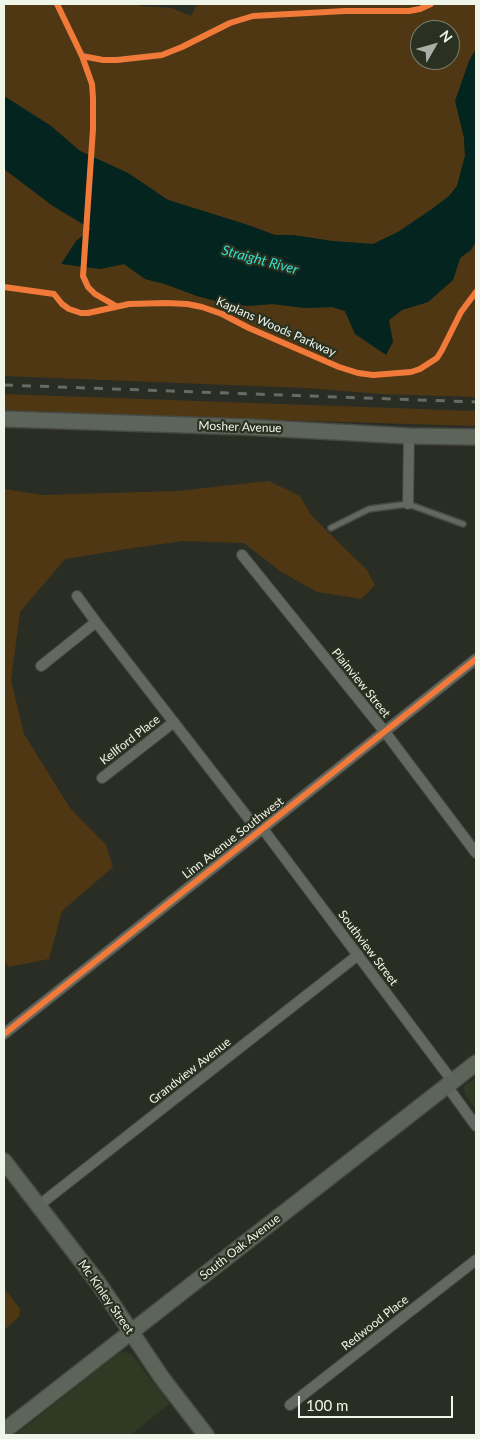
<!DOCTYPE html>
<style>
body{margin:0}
#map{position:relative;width:480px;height:1439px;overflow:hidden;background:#292d24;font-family:Lato,sans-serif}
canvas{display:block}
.frame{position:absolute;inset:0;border:5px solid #f0f5ea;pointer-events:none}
.north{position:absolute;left:410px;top:20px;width:50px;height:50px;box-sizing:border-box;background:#2a3120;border:1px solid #797f71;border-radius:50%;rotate:52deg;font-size:14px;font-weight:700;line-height:20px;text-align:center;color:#f0f5ea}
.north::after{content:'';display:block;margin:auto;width:18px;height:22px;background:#aaafa5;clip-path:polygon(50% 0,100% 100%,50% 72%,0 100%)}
.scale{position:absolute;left:298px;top:1396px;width:155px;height:22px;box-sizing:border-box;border:2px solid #f0f5ea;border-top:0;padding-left:6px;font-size:15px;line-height:18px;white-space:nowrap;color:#f0f5ea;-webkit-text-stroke:4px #2a3120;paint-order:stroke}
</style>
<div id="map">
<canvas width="480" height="1439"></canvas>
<div class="frame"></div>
<div class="north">N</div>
<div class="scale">100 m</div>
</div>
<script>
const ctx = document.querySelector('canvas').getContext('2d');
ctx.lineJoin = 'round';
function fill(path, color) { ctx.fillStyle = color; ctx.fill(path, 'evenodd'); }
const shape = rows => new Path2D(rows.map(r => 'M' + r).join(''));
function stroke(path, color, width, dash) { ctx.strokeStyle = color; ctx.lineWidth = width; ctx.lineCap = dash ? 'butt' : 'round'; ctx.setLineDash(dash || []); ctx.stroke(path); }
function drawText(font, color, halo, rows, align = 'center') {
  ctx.font = font + ' Lato,sans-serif'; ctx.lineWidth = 4.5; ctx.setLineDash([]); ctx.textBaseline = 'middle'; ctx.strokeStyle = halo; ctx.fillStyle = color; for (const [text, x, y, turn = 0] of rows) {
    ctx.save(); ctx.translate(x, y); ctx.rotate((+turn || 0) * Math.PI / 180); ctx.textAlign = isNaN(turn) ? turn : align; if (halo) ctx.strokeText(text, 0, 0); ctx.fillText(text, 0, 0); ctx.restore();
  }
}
const built = shape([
 [476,1078,476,1110,465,1094,464,1086],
 [125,1351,132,1355,170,1404,130,1435,15,1435,115,1356]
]);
const green = shape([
 [4,4,132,4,143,6,171,8,191,16,197,4,476,4,476,49,469,61,464,138,465,156,457,186,449,196,432,209,398,232,373,244,332,241,293,235,275,235,248,225,168,200,128,173,80,151,51,126,4,96],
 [420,30,450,30,450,60,420,60],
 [4,169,53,206,91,229,76,241,100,269,124,264,145,279,165,284,197,296,247,306,272,304,305,308,332,307,345,311,355,334,393,342,388,321,402,310,428,302,453,280,461,257,471,250,476,241,476,397,381,394,305,388,4,376],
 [4,394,476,411,476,426,210,418,4,410],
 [269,481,300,496,311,515,367,570,375,585,361,599,317,592,280,571,244,543,184,541,140,547,65,559,20,612,11,680,24,734,70,808,106,845,113,867,62,911,49,959,9,967,4,962,4,489,42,495,177,491],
 [4,1288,20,1309,19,1317,4,1330]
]);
const water = shape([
 [476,49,476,241,471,250,460,258,453,280,428,302,402,310,389,320,393,342,386,355,355,334,345,311,332,307,305,308,272,304,247,306,219,302,197,296,165,284,145,279,124,264,100,269,61,264,76,241,91,229,53,206,4,169,4,96,51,126,80,151,128,173,168,200,248,225,275,235,293,235,332,241,373,244,398,232,432,209,449,196,457,186,465,156,464,138,455,101,469,61]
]);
const lane = shape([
 [331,528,369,509,408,504,463,524]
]);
const street = shape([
 [408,504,409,436],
 [242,555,385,732,476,853],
 [77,596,96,622,259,832],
 [41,666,96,622],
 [102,778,174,722],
 [263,829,453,1082],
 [4,1034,476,659],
 [447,1086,476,1126],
 [38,1206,358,955],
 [290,1405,476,1260]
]);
const secondary = shape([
 [4,419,246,427,409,436,476,437],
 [4,1161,99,1284,162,1378,206,1435],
 [4,1431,476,1063]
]);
const rail = shape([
 [4,385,476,402]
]);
const cycleway = shape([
 [57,4,82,56,92,84,93,98,93,129,83,276,88,287,95,294,116,306],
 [82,56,103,60,117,60,162,55,182,47,230,23,253,16,345,11,409,11,420,9,431,4],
 [4,287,54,294,62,304,69,309,81,313,88,313,129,304,166,303,187,304,202,307,222,314,249,328,339,367,358,373,373,375,411,372,420,369,437,358,442,350,461,312,476,292],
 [4,1034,476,659]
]);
const streetNames = [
 ["Kaplans Woods Parkway",276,327,24],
 ["Mosher Avenue",240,427,2],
 ["Plainview Street",361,683,51],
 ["Kellford Place",130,740,-38],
 ["Linn Avenue Southwest",233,838,-38],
 ["Southview Street",368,948,53],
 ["Grandview Avenue",190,1071,-38],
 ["South Oak Avenue",240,1247,-38],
 ["Mc Kinley Street",106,1297,55],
 ["Redwood Place",375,1323,-38]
];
const waterNames = [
 ["Straight River",260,260,15]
];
fill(built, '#303923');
fill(green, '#4f3714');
fill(water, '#04251f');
stroke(lane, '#464a42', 8);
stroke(street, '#464a42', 12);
stroke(secondary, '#464a42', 18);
stroke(lane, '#646860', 5);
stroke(street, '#646860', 10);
stroke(secondary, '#5d645a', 15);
stroke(rail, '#686a64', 3, [9, 9]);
stroke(cycleway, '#f17a3a', 6);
drawText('12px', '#f0f5ea', '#2a3120', streetNames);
drawText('italic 14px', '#34e1cd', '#2a3120', waterNames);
</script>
